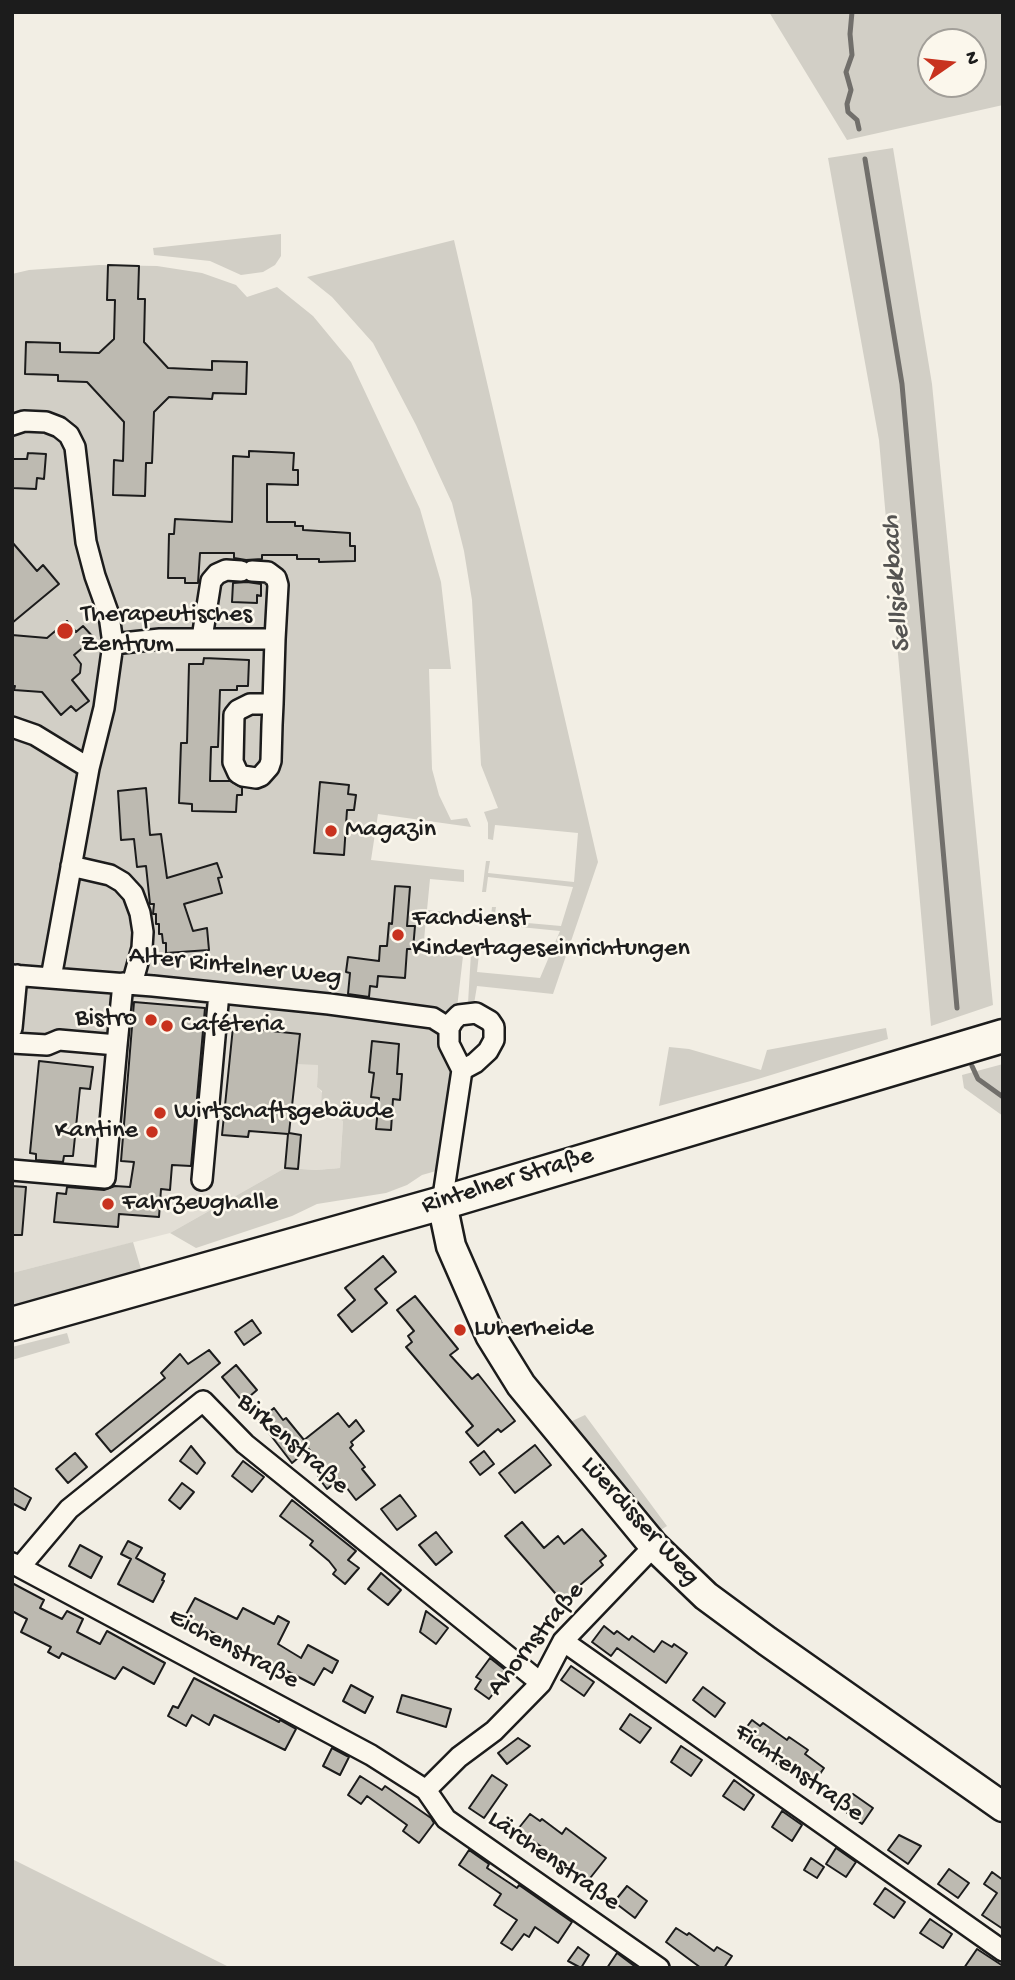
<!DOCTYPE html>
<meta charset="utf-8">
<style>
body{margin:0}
#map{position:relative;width:1015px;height:1980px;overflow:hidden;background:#f2eee4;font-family:"Gochi Hand",sans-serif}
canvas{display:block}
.frame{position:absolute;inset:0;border:14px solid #1c1c1c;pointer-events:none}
.north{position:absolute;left:917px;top:28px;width:70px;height:70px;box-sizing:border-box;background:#fbf7ec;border:2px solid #a29f99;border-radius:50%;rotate:76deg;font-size:19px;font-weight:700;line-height:28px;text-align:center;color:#1c1c1c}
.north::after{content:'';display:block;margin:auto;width:24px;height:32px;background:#c8321e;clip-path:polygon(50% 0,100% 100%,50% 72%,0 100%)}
</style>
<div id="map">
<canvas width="1015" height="1980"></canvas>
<div class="frame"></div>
<div class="north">N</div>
</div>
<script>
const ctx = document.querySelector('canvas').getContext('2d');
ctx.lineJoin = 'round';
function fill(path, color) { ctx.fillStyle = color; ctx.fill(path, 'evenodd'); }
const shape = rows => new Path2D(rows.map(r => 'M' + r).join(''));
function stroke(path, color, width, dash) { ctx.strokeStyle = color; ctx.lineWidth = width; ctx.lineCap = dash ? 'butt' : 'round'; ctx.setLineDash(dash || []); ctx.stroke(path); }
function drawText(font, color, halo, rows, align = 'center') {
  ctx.font = font + ' "Gochi Hand",sans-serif'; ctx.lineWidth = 5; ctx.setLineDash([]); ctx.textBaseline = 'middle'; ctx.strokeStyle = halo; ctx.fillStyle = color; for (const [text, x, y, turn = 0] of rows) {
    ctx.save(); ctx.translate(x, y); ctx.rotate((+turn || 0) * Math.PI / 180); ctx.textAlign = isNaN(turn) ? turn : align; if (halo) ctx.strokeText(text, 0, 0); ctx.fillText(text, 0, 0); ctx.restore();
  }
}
const built = shape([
 [116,996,210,1005,300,1034,318,1065,317,1086,343,1121,340,1168,316,1170,285,1168,170,1233,12,1273,12,1052]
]);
const green = shape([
 [769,12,1003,12,1003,105,847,140],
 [931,42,973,42,973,84,931,84],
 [893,148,932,384,993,1005,931,1026,879,440,828,158],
 [281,234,281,256,275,265,263,272,241,275,210,261,154,255,153,248],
 [454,240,598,862,553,994,477,986,474,1004,468,1003,471,953,479,954,477,972,540,978,560,931,490,924,492,907,496,907,494,920,561,926,573,887,488,877,486,892,482,892,486,861,490,861,488,873,574,882,578,833,495,825,493,840,488,839,488,823,484,812,498,808,481,765,472,600,464,551,452,503,416,425,373,343,332,297,307,277],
 [99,265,157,266,202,273,236,285,247,297,277,287,313,316,351,362,420,509,441,582,451,669,429,669,432,769,439,795,451,820,467,818,471,827,378,814,371,860,464,870,464,882,430,879,427,910,466,914,465,919,426,918,423,952,463,956,457,1008,444,1011,443,1040,453,1068,436,1171,422,1175,407,1185,386,1193,317,1204,292,1216,196,1248,170,1233,285,1168,316,1170,340,1168,343,1121,321,1108,322,1091,317,1087,318,1065,297,1064,300,1034,233,1027,210,1005,116,997,109,1051,12,1052,12,274,29,270],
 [886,1028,888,1039,758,1079,659,1106,669,1047,689,1049,761,1070,767,1050],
 [1003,1064,1003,1116,964,1088,962,1075],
 [133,1242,146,1286,12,1318,12,1273],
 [67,1333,70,1343,12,1360,12,1347],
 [585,1415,667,1526,656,1533,568,1423],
 [12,1859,229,1967,230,1968,12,1968]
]);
const stream = shape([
 [852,12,850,34,852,55,846,72,851,90,847,104,848,112,857,120,859,129],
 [865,159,902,384,957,1008],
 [972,1066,978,1079,1003,1097]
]);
const building = shape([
 [108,265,139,266,138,299,145,299,144,342,168,368,212,370,212,361,247,362,246,394,213,393,212,399,169,397,154,412,152,463,146,463,145,496,113,495,114,460,123,461,124,422,87,382,58,381,58,375,25,374,26,342,60,343,60,352,99,353,114,339,115,300,107,300,108,265],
 [249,451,294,453,293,470,298,470,298,485,267,484,267,522,295,522,295,526,303,526,303,530,350,533,350,546,355,546,355,561,319,562,319,559,297,559,297,555,262,555,262,559,246,560,234,558,234,553,200,553,198,583,185,583,185,578,168,578,169,534,174,534,175,519,232,522,233,456,249,457,249,451],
 [28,453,46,454,44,479,37,478,36,489,12,488,12,459,27,459,28,453],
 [12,542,37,571,43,565,59,584,12,623,12,542],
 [247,582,261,584,261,596,257,595,257,603,232,602,233,583,247,582],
 [67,621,76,632,83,626,94,638,74,655,81,664,80,673,72,680,89,701,76,711,71,706,61,715,42,692,14,690,15,686,12,686,12,635,47,638,67,621],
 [204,658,249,660,248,686,237,686,237,690,220,690,218,747,211,747,210,781,230,781,242,788,242,795,237,795,236,812,192,811,192,804,179,803,181,743,187,743,189,664,203,664,204,658],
 [320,782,349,785,348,794,356,795,354,810,347,810,344,855,314,853,320,782],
 [146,788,150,835,161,834,167,878,217,863,222,877,218,878,222,893,184,904,193,931,207,928,209,950,166,953,166,943,163,943,162,934,159,934,159,924,156,924,156,914,153,914,154,904,150,904,146,866,137,867,134,839,121,840,118,791,146,788],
 [395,886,410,887,407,926,415,926,413,949,407,949,405,978,378,976,377,987,370,986,369,997,348,994,350,973,346,972,348,957,379,961,380,946,387,946,389,923,392,924,395,886],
 [134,1002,205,1008,191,1166,172,1165,170,1190,161,1189,159,1217,119,1214,118,1227,54,1222,57,1193,66,1194,67,1187,104,1190,115,1186,130,1187,134,1162,121,1161,134,1002],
 [233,1027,300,1034,289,1133,301,1135,298,1169,285,1168,288,1134,249,1131,248,1137,222,1135,233,1027],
 [372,1041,399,1044,397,1074,402,1074,400,1100,393,1099,391,1130,376,1129,379,1098,371,1097,374,1073,369,1072,372,1041],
 [39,1061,93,1067,90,1089,80,1088,73,1156,64,1156,63,1162,36,1160,36,1154,30,1153,39,1061],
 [12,1186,26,1187,22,1235,12,1235,12,1186],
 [383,1256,396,1272,375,1289,387,1303,352,1332,338,1315,355,1300,345,1288,383,1256],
 [415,1296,458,1349,450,1355,472,1379,478,1374,515,1421,501,1432,498,1429,478,1446,466,1432,473,1426,406,1347,412,1342,408,1336,414,1331,397,1310,415,1296],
 [252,1320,261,1333,244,1345,235,1332,252,1320],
 [209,1350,220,1363,111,1452,96,1434,165,1378,161,1373,180,1354,188,1364,209,1350],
 [236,1365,257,1390,243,1402,222,1377,236,1365],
 [274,1408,283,1420,286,1418,304,1440,338,1413,349,1427,356,1420,364,1431,351,1442,353,1445,350,1448,365,1467,362,1469,375,1485,356,1500,340,1479,327,1489,318,1477,326,1471,309,1449,292,1463,259,1420,274,1408],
 [535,1445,551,1465,515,1493,499,1473,535,1445],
 [191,1446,205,1463,197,1474,180,1461,191,1446],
 [484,1451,494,1464,480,1475,470,1462,484,1451],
 [75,1453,87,1467,68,1483,56,1469,75,1453],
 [243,1461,264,1477,252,1492,232,1476,243,1461],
 [182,1483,194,1492,180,1509,169,1500,182,1483],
 [12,1487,31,1498,25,1510,12,1503,12,1487],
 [400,1495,416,1516,397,1530,381,1509,400,1495],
 [292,1500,356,1551,348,1560,359,1568,345,1584,333,1574,336,1570,329,1561,310,1545,313,1541,280,1516,292,1500],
 [522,1522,544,1548,558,1536,564,1544,582,1529,606,1556,600,1561,603,1565,562,1601,505,1536,522,1522],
 [436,1532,452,1552,436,1565,419,1545,436,1532],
 [128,1541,142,1548,136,1558,165,1574,162,1580,164,1581,153,1602,118,1584,131,1559,121,1554,128,1541],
 [80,1545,102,1557,91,1578,69,1566,80,1545],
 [381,1573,401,1590,388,1605,368,1589,381,1573],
 [12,1583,44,1600,40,1608,62,1619,67,1611,83,1619,77,1632,100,1644,107,1631,165,1663,154,1684,123,1667,115,1679,62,1653,59,1658,48,1652,51,1647,21,1632,27,1619,12,1611,12,1583],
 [195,1598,237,1619,243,1608,274,1624,278,1616,289,1622,278,1644,301,1658,308,1645,338,1661,332,1673,324,1668,314,1685,258,1656,250,1652,248,1656,214,1638,216,1634,184,1618,195,1598],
 [426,1611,448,1628,436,1644,420,1632,426,1611],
 [604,1626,614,1634,617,1631,629,1640,632,1636,654,1652,662,1641,672,1647,674,1644,687,1653,666,1683,617,1648,611,1656,592,1642,604,1626],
 [490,1658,509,1673,489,1699,475,1689,481,1680,476,1677,490,1658],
 [571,1666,594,1682,584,1696,561,1680,571,1666],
 [194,1678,279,1722,280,1720,296,1729,285,1750,214,1715,209,1725,192,1715,186,1726,168,1716,173,1706,178,1708,194,1678],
 [351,1685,373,1697,365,1713,343,1701,351,1685],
 [703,1687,725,1703,715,1717,693,1700,703,1687],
 [402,1695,451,1709,446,1727,397,1712,402,1695],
 [630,1714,651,1728,640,1743,620,1729,630,1714],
 [752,1720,760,1726,763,1723,787,1740,789,1737,808,1750,805,1754,824,1768,811,1787,792,1773,790,1774,740,1736,752,1720],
 [518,1738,530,1746,507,1764,498,1753,518,1738],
 [681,1746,702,1760,691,1776,671,1762,681,1746],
 [332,1748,349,1757,340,1775,323,1766,332,1748],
 [492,1775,507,1785,484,1818,469,1808,492,1775],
 [360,1776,382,1790,385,1786,431,1818,434,1823,419,1843,403,1831,407,1825,367,1796,361,1804,348,1795,360,1776],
 [734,1780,754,1795,744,1810,723,1796,734,1780],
 [853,1794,873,1808,862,1824,842,1809,853,1794],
 [782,1811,802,1825,792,1841,772,1827,782,1811],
 [530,1814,540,1821,542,1819,562,1834,566,1828,606,1858,587,1882,518,1829,530,1814],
 [899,1835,921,1846,908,1864,888,1850,899,1835],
 [836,1848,856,1862,846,1877,826,1864,836,1848],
 [469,1850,489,1864,487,1868,517,1888,519,1885,572,1922,558,1943,535,1927,529,1937,524,1934,512,1950,501,1943,517,1920,494,1905,501,1894,459,1865,469,1850],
 [811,1858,824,1867,817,1878,804,1870,811,1858],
 [949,1869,969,1883,958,1898,938,1884,949,1869],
 [992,1872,1003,1880,1003,1929,982,1915,997,1893,984,1884,992,1872],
 [627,1886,647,1901,635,1918,614,1902,627,1886],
 [885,1888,905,1902,894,1918,874,1904,885,1888],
 [930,1919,952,1934,943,1948,920,1933,930,1919],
 [676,1928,687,1935,689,1933,714,1951,717,1947,732,1956,724,1968,701,1968,666,1942,676,1928],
 [578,1947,589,1955,581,1968,568,1961,578,1947],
 [977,1949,1003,1966,1003,1968,964,1968,977,1949],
 [617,1953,637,1968,607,1968,617,1953]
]);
const street = shape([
 [12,425,24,421,46,422,59,427,69,435,75,447,86,542,95,576,109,615,113,644,104,708,89,768,51,978],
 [252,571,268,572,276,578,278,585,275,639],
 [202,638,211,581,217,574,226,570,241,571],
 [113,644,160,639,275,639,273,704,272,725,271,761,269,767,261,776,256,778,243,776,238,773,233,762,234,715,238,710,250,704,273,704],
 [12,727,35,735,89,768],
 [71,866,110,875,122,882,133,894,140,913,143,932,142,948,132,984],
 [12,975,153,986,329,1004,433,1018,449,1028],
 [12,1028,17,975],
 [12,1043,47,1045,59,1040,117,1045,123,983],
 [12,1170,105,1178,117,1045],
 [202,1180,219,993],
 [442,1203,462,1070,449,1044,449,1028,453,1021,459,1015,476,1013,490,1021,494,1027,494,1040,488,1051,475,1063,462,1070],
 [12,1563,371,1755,426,1790,446,1819,659,1968],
 [20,1567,69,1509,203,1401,245,1444,541,1683],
 [563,1641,1003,1951],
 [426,1790,459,1757,494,1731,541,1683,563,1641,654,1546]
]);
const secondary = shape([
 [442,1203,451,1246,490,1335,521,1385,654,1546,706,1596,767,1641,1003,1807]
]);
const primary = shape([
 [12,1324,442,1203,1003,1036]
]);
const markers = [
 [65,631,9,"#c8321e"],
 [331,831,7,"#c8321e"],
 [398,935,7,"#c8321e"],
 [151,1020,7,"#c8321e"],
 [167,1026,7,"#c8321e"],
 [160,1113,7,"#c8321e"],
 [152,1132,7,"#c8321e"],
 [108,1204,7,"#c8321e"],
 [460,1330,7,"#c8321e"]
];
const poiNames = [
 ["Therapeutisches",81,616],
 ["Zentrum",81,646],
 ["Magazin",345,831],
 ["Fachdienst",412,920],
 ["Kindertageseinrichtungen",412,950],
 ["Bistro",137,1020,"right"],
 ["Caféteria",181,1026],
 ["Wirtschaftsgebäude",174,1113],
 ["Kantine",138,1132,"right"],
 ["Fahrzeughalle",122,1204],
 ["Luherheide",474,1330]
];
const streetNames = [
 ["Alter Rintelner Weg",235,968,6],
 ["Rintelner Straße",508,1182,-17],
 ["Birkenstraße",292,1445,41],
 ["Lüerdisser Weg",639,1522,48],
 ["Ahornstraße",537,1640,-51],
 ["Eichenstraße",233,1650,28],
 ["Fichtenstraße",798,1774,35],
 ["Lärchenstraße",553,1862,35]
];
const waterNames = [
 ["Sellsiekbach",898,584,-95]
];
fill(built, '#e2ded5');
fill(green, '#d2cfc6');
stroke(stream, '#716f6b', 5);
fill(building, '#bdbab1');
stroke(building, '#1c1c1c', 2);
stroke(street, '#1c1c1c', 24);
stroke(secondary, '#1c1c1c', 33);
stroke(primary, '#1c1c1c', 37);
stroke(street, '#fbf7ec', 19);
stroke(secondary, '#fbf7ec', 28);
stroke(primary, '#fbf7ec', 32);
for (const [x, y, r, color] of markers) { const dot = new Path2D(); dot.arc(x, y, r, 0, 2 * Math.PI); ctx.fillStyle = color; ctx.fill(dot); stroke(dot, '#fbf7ec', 2.5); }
drawText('26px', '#1c1c1c', '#fbf7ec', poiNames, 'left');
drawText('26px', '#1c1c1c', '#fbf7ec', streetNames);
drawText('italic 28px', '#545351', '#fbf7ec', waterNames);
</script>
